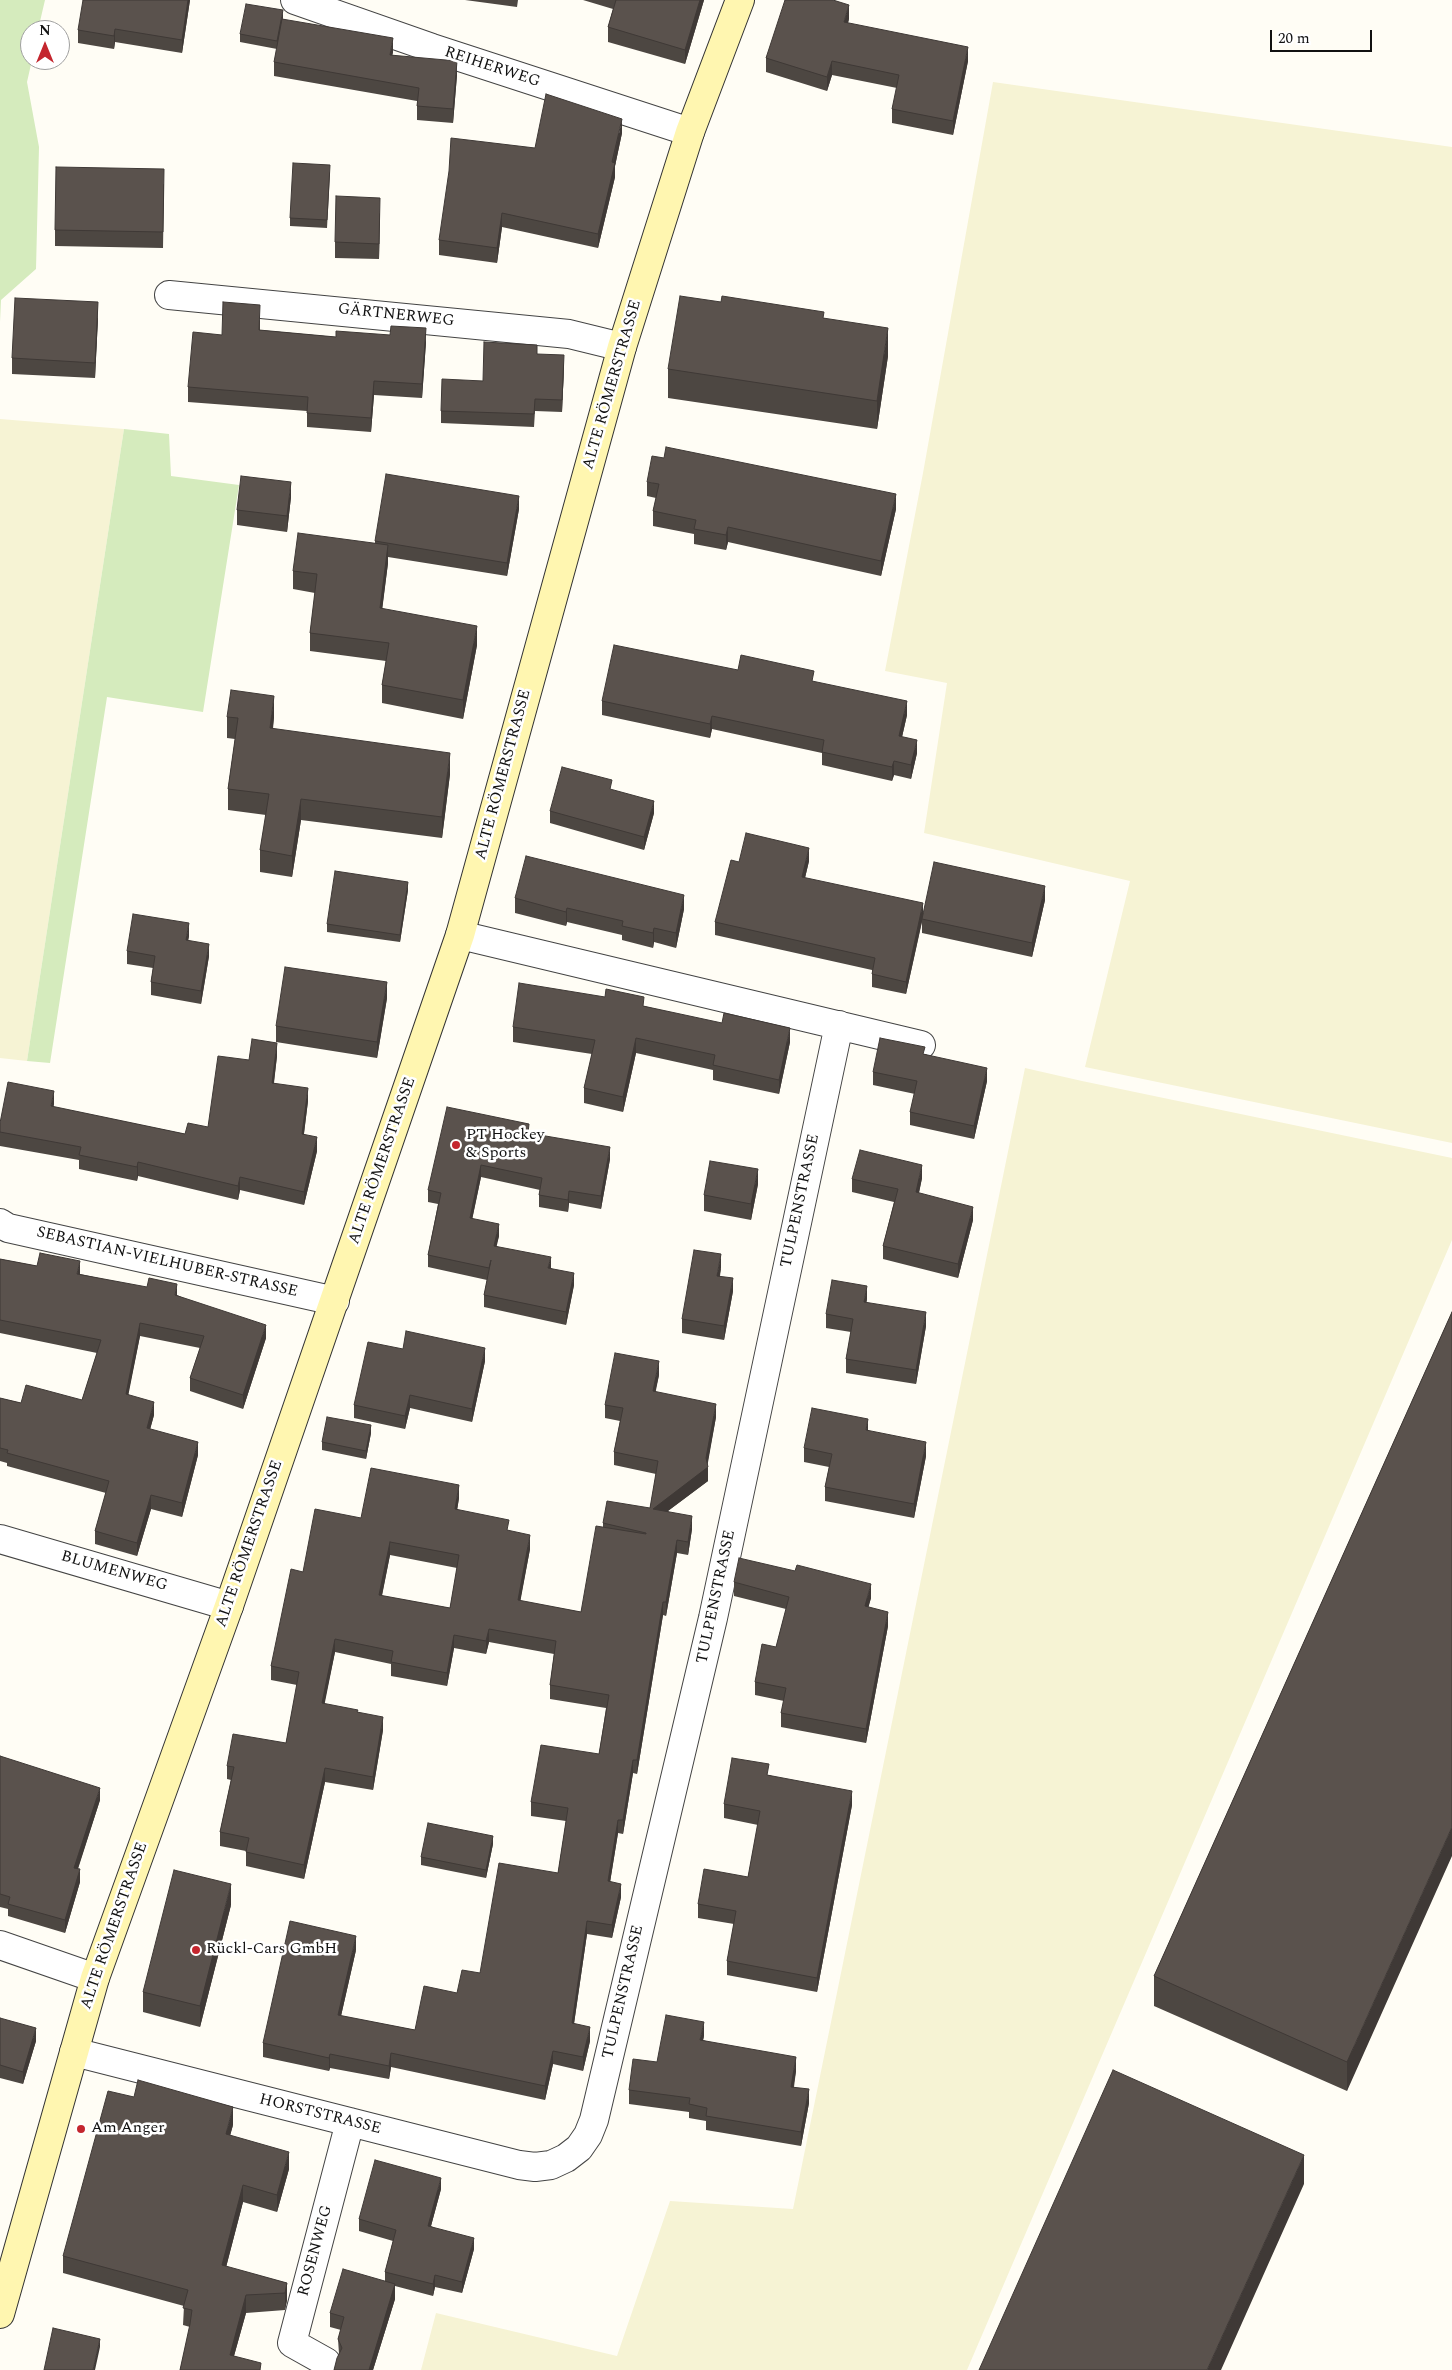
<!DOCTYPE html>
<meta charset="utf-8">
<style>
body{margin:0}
#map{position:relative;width:1452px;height:2370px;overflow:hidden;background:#fffdf5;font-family:Spectral,serif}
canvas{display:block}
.north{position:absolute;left:20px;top:20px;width:50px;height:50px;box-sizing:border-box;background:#fff;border:1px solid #a0a0a0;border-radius:50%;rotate:0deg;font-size:14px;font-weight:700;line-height:20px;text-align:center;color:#111}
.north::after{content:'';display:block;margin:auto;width:18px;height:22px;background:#c4262e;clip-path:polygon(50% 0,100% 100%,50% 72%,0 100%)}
.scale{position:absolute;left:1270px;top:30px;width:102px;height:22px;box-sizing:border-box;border:2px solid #111;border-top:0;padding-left:6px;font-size:15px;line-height:18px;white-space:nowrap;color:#111;-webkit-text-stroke:4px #fff;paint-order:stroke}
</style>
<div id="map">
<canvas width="1452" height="2370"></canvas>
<div class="north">N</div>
<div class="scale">20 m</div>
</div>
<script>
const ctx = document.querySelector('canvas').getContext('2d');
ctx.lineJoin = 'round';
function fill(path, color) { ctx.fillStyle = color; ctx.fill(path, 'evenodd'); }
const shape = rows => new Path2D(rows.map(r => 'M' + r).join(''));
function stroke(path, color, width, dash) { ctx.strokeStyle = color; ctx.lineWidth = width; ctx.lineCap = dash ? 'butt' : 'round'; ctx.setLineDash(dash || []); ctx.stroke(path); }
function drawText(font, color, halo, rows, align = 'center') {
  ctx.font = font + ' Spectral,serif'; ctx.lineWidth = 5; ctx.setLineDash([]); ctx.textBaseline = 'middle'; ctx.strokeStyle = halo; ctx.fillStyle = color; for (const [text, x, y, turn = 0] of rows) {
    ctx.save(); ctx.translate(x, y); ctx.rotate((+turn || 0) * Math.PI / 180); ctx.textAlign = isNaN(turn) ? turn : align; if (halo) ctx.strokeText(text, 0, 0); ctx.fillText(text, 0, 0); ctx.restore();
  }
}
const farmland = shape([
 [993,82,1452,147,1452,1143,1085,1067,1130,881,924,833,947,683,885,671,923,473],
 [0,419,124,429,27,1061,0,1058],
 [1025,1068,1082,1081,1452,1158,1452,1240,967,2370,421,2370,436,2313,617,2356,670,2201,793,2209]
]);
const green = shape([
 [0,0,45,0,38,30,30,30,30,60,32,60,27,82,39,147,36,269,1,300,0,322],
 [124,429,169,434,171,476,239,485,203,712,107,697,50,1063,27,1061]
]);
const minor = shape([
 [295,0,432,48,690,132],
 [169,295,569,334,622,347],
 [460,935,921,1045],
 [0,1223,8,1228,335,1301],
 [0,1539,229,1606],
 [0,1945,95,1978],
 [74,2052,519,2165,535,2167,551,2165,566,2158,579,2148,588,2135,594,2120,713,1618,839,1025],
 [326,2362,292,2343,350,2122]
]);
const secondary = shape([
 [0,2314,95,1978,229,1606,460,935,622,347,690,132,740,0]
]);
const wall = shape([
 [190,0,182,53,115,42,114,49,78,43,78,30],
 [465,0,518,0,517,7],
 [583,0,704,0,685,64,608,42,608,27,613,9],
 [282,19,393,52,392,55,457,75,453,123,417,120,417,101,274,76,274,62,277,49,240,42,240,34],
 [849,19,848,23,968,61,953,135,892,123,892,109,897,88,832,75,827,91,766,72,766,58],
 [622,133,615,166,615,177,598,248,502,227,497,263,439,255,439,240,535,148],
 [330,172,327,228,290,226,290,218],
 [164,184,163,248,55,246,55,230],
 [380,213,379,259,335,258,335,242],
 [98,318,95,378,12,374,12,358],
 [824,318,888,356,877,429,668,398,668,369],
 [260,320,260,330,336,337,426,342,422,398,374,395,371,432,307,427,307,411,188,402,188,387,222,335],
 [537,354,564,367,562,412,535,411,534,427,441,423,441,411,483,381],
 [647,482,896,509,881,576,728,542,726,550,694,544,694,534,653,526,653,511,656,498,647,496],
 [291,497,287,532,237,525,237,510],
 [519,509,507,576,388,557,388,563,382,609,477,645,463,719,382,703,382,685,386,661,310,651,310,633,315,593,293,589,293,571,375,543,375,541],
 [738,670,814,682,907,715,902,737,917,753,911,779,894,775,892,781,822,765,822,753,712,729,710,738,602,715,602,701],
 [227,717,274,717,273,729,450,774,442,838,301,820,292,877,260,872,260,850,266,815,228,810,228,789,235,739,227,738],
 [612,790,654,813,644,850,550,823,550,811],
 [809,861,805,878,923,913,1045,900,1032,957,922,933,922,922,906,994,872,987,872,970,715,935,715,922,739,862],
 [408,890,400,942,327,932,327,924],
 [515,898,684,909,676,948,654,942,653,948,622,940,622,935,567,922,566,926,515,913],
 [189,936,188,940,209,956,201,1004,151,995,151,982,153,968,127,964,127,951],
 [387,998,377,1058,276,1042,276,1026],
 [644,1006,790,1042,779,1094,713,1080,713,1070,636,1053,623,1112,584,1103,584,1088,592,1054,513,1042,513,1027],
 [925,1054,987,1081,974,1139,910,1125,910,1112,915,1094,873,1085,873,1072],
 [277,1056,274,1083,308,1101,304,1134,317,1151,304,1205,240,1190,238,1200,138,1176,137,1181,79,1169,79,1160,0,1146,0,1123,54,1104,53,1107,185,1134,208,1127,249,1060],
 [529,1133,610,1159,601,1209,569,1203,568,1212,539,1207,539,1195,540,1190,481,1177,472,1219,499,1236,496,1246,551,1268,574,1285,566,1325,484,1307,484,1295,487,1280,428,1267,428,1255,438,1204,428,1202,428,1190],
 [922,1178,919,1193,973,1220,958,1278,883,1259,883,1246,894,1202,852,1192,852,1179],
 [758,1184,751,1220,704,1211,704,1195],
 [0,1259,80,1274,177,1295,266,1338,243,1409,190,1391,190,1378,200,1348,140,1336,128,1394,154,1415,150,1429,198,1455,182,1517,151,1509,137,1556,95,1544,95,1531,106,1493,7,1466,7,1463,0,1461,0,1398,21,1403,82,1400,97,1353,0,1333],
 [721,1268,720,1276,733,1291,724,1340,682,1333,682,1319],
 [867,1299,866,1303,926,1326,916,1384,846,1373,846,1359,851,1332,826,1328,826,1314],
 [1452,1312,1347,2091,1154,2006,1154,1976],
 [403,1349,485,1361,472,1422,410,1408,405,1429,354,1418,354,1405],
 [659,1375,655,1392,716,1417,707,1465,708,1481,668,1511,692,1529,688,1555,677,1553,666,1616,663,1615,637,1774,633,1773,623,1834,618,1833,610,1882,621,1897,612,1938,587,1934,574,2024,590,2041,583,2071,553,2064,545,2100,391,2067,389,2079,330,2068,329,2071,263,2057,263,2043,356,1950,341,2016,415,2030,480,1973,558,1873,566,1821,531,1816,531,1802,599,1754,606,1708,550,1699,550,1685,554,1654,489,1642,486,1654,454,1648,447,1686,391,1676,391,1664,335,1652,324,1704,358,1712,383,1730,373,1790,325,1782,304,1879,246,1866,246,1851,220,1846,220,1832,231,1780,227,1779,227,1766,286,1743,297,1685,271,1680,271,1666,303,1572,361,1518,459,1498,457,1510,509,1531,530,1549,520,1601,581,1612,603,1527,603,1523,650,1508,656,1474,614,1465,614,1452,620,1421,605,1418,605,1405],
 [390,1555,457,1568,450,1608,382,1596],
 [868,1431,926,1456,914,1518,825,1501,825,1487,829,1467,804,1462,804,1448],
 [371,1433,366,1459,322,1450,322,1442],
 [734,1582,871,1598,868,1607,888,1626,866,1743,781,1727,781,1713,784,1701,755,1695,755,1682,776,1647,786,1609,734,1596],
 [0,1756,100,1800,78,1869,80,1882,65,1933,8,1916,8,1909,0,1907],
 [769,1775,852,1805,817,1992,727,1975,727,1961,734,1924,698,1918,698,1904,748,1877,758,1825,724,1818,724,1804],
 [493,1844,486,1878,421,1865,421,1857],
 [231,1905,200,2027,143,2012,143,1992],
 [0,2018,36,2041,23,2084,0,2078],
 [704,2036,703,2040,796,2071,794,2087,809,2103,801,2146,706,2130,706,2121,689,2118,689,2112,629,2104,629,2090,657,2062],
 [233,2125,230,2135,289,2169,277,2212,243,2202,226,2267,287,2283,287,2300,285,2310,246,2313,234,2356,261,2370,180,2370,190,2327,183,2325,184,2306,63,2273,63,2256],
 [441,2189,431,2226,474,2249,462,2293,435,2287,433,2296,395,2286,395,2299,373,2370,334,2370,339,2354,338,2339,341,2330,330,2327,330,2313,385,2282,385,2272,393,2241,359,2231,359,2219]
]);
const shadedWall = shape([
 [188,0,190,0,182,53,182,40],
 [700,0,704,0,685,64,685,50],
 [849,5,849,19,844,36,844,22],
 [283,10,283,18,277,49,277,41],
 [115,29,115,42,114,49,114,36],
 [393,38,393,52,390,68,390,55],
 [968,47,968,61,953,135,953,121],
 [457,61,457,75,453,123,453,109],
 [832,61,832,75,827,91,827,77],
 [622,119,622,133,615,166,615,177,598,248,598,234],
 [380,198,380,213,379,259,379,244],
 [502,213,502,227,497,263,497,248],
 [98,302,98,318,95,378,95,363],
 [426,328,426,342,422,398,422,384],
 [888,328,888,356,877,429,877,401],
 [564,355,564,367,562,412,562,400],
 [374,381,374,395,371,432,371,418],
 [291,482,291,497,287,532,287,516],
 [896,494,896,509,881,576,881,561],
 [519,496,519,509,507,576,507,563],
 [728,527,728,542,726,550,726,535],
 [388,545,388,563,380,627,380,608],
 [477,626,477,645,463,719,463,700],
 [274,696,274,717,270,750,270,728],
 [907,701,907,715,899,750,899,736],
 [712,716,712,729,710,738,710,724],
 [917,740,917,753,911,779,911,765],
 [450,753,450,774,442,838,442,817],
 [894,761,894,775,892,781,892,767],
 [301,799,301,820,292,877,292,856],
 [654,801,654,813,644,850,644,837],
 [809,848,809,861,802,890,802,877],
 [408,882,408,890,400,942,400,935],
 [1045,886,1045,900,1032,957,1032,943],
 [684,895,684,909,676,948,676,933],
 [923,903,923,916,906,994,906,982],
 [567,908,567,922,566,926,566,912],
 [189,923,189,936,186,952,186,940],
 [654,928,654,942,653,948,653,933],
 [209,944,209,956,201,1004,201,991],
 [387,982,387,998,377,1058,377,1042],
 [790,1028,790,1042,779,1094,779,1080],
 [636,1038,636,1053,623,1112,623,1097],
 [277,1043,277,1056,272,1097,272,1083],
 [987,1068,987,1081,974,1139,974,1126],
 [308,1088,308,1101,302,1148,302,1134],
 [54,1091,54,1104,51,1120,51,1106],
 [317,1137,317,1151,304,1205,304,1192],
 [610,1147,610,1159,601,1209,601,1196],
 [138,1162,138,1176,137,1181,137,1167],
 [481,1165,481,1177,470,1230,470,1218],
 [922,1165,922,1178,916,1206,916,1192],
 [758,1169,758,1184,751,1220,751,1204],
 [240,1177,240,1190,238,1200,238,1186],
 [569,1191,569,1203,568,1212,568,1200],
 [973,1207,973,1220,958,1278,958,1264],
 [499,1224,499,1236,494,1258,494,1246],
 [721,1254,721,1268,717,1289,717,1276],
 [551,1257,551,1269,548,1268],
 [80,1261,80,1274,77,1274],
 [574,1273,574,1285,566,1325,566,1312],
 [733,1278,733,1291,724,1340,724,1326],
 [177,1284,177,1297,175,1295],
 [867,1286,867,1299,864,1316,864,1302],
 [926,1312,926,1326,916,1384,916,1370],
 [140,1323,140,1336,126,1407,126,1394],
 [266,1325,266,1338,243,1409,243,1395],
 [485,1348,485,1361,472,1422,472,1409],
 [659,1361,659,1375,653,1405,653,1391],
 [410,1395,410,1408,405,1429,405,1416],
 [154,1402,154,1415,147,1441,147,1428],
 [716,1404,716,1417,707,1468,708,1467,708,1481,653,1522,653,1509,706,1458],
 [868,1419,868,1433,866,1430],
 [371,1425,371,1433,366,1459,366,1451],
 [198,1442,198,1455,182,1517,182,1503],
 [926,1442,926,1456,914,1518,914,1504],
 [459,1485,459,1498,455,1523,455,1509],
 [151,1495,151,1509,137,1556,137,1543],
 [692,1516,692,1529,688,1555,688,1542],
 [530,1535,530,1549,518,1614,518,1600],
 [677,1540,677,1553,666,1616,666,1602],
 [390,1542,390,1555,379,1609,379,1595],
 [871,1584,871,1598,865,1620,865,1606],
 [663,1602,663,1615,637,1774,637,1760],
 [888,1612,888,1626,866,1743,866,1729],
 [489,1629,489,1642,486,1654,486,1641],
 [454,1635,454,1648,447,1686,447,1673],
 [335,1639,335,1652,322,1717,322,1703],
 [383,1717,383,1730,373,1790,373,1777],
 [633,1760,633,1773,623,1834,623,1820],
 [325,1768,325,1782,304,1879,304,1865],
 [100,1788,100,1800,74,1880,74,1868],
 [852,1791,852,1805,817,1992,817,1978],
 [618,1820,618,1833,608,1895,608,1881],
 [1452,1827,1452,1856,1347,2091,1347,2062],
 [493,1836,493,1844,486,1878,486,1870],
 [80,1869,80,1882,65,1933,65,1920],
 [231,1884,231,1905,200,2027,200,2006],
 [621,1884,621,1897,612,1938,612,1925],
 [587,1921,587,1934,572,2037,572,2023],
 [356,1936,356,1950,338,2029,338,2015],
 [704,2022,704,2036,700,2054,700,2040],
 [590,2027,590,2041,583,2071,583,2057],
 [36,2028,36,2041,23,2084,23,2072],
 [553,2051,553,2064,545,2100,545,2086],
 [391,2053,391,2067,389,2079,389,2066],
 [330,2054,330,2068,329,2071,329,2058],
 [796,2057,796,2071,791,2100,791,2087],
 [809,2089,809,2103,801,2146,801,2132],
 [233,2107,233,2125,226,2151,226,2134],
 [289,2152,289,2169,277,2212,277,2195],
 [1304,2155,1304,2184,1221,2370,1207,2370],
 [441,2178,441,2189,428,2237,428,2226],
 [243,2185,243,2202,222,2283,222,2265],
 [474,2238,474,2249,462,2293,462,2282],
 [435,2275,435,2287,433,2296,433,2284],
 [287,2283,287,2300,285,2310,285,2293],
 [395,2284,395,2299,373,2370,369,2370],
 [246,2295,246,2313,230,2370,230,2355],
 [100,2339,100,2347,95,2370,93,2370]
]);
const building = shape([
 [83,0,188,0,182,40,115,29,114,36,78,30,83,0],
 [616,0,700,0,685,50,608,27,616,0],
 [785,0,833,0,849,5,844,22,968,47,953,121,892,109,899,75,832,61,827,77,766,58,785,0],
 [246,4,283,10,277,41,240,34,246,4],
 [282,19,393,38,390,55,457,61,453,109,417,106,419,88,274,62,282,19],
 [546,94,622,119,612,162,615,163,598,234,502,213,497,248,439,240,449,171,451,138,535,148,546,94],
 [293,163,330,165,327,220,290,218,293,163],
 [56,167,164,169,163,232,55,230,56,167],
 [336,196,380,198,379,244,335,242,336,196],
 [680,296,721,302,722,296,824,312,823,318,888,328,877,401,668,369,680,296],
 [15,298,98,302,95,363,12,358,15,298],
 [223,302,260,305,259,330,336,337,336,331,390,335,391,326,426,328,422,384,374,381,371,418,307,413,308,397,188,387,193,332,222,335,223,302],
 [484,342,537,345,537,354,564,355,562,400,535,399,534,414,441,411,442,379,483,381,484,342],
 [666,447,896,494,881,561,728,527,726,535,694,529,696,520,653,511,659,484,647,482,652,456,664,458,666,447],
 [386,474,519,496,507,563,375,541,386,474],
 [241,476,291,482,287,516,237,510,241,476],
 [298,533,388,545,380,608,477,626,463,700,382,685,389,643,310,633,317,574,293,571,298,533],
 [614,645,738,670,741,655,814,671,812,681,907,701,899,736,917,740,911,765,894,761,892,767,822,752,824,740,712,716,710,724,602,701,614,645],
 [231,690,274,696,270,728,450,753,442,817,301,799,292,856,260,850,269,794,228,789,238,718,227,717,231,690],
 [562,767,612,780,610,789,654,801,644,837,550,811,562,767],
 [746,833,809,848,802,877,923,903,906,982,872,974,875,958,715,922,731,860,739,862,746,833],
 [526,856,684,895,676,933,654,928,653,933,622,926,623,921,567,908,566,912,515,898,526,856],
 [934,862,1045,886,1032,943,922,919,934,862],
 [335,871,408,882,400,935,327,924,335,871],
 [133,914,189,923,186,940,209,944,201,991,151,982,155,956,127,951,133,914],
 [285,967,387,982,377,1042,276,1026,285,967],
 [519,983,605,997,606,989,644,997,643,1006,722,1023,724,1013,790,1028,779,1080,713,1065,715,1055,636,1038,623,1097,584,1088,595,1040,513,1027,519,983],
 [880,1038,925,1047,923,1054,987,1068,974,1126,910,1112,917,1081,873,1072,880,1038],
 [252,1039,277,1043,272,1083,308,1088,302,1134,317,1137,304,1192,240,1177,238,1186,138,1162,137,1167,79,1155,81,1147,0,1132,0,1123,8,1082,54,1091,51,1106,185,1134,188,1123,208,1127,218,1056,249,1060,252,1039],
 [447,1107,529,1124,528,1133,610,1147,601,1196,569,1191,568,1200,539,1195,542,1178,481,1165,470,1218,499,1224,494,1246,551,1257,548,1268,574,1273,566,1312,484,1295,491,1260,489,1268,428,1255,441,1193,428,1190,447,1107],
 [860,1150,922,1165,916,1192,973,1207,958,1264,883,1246,898,1189,852,1179,860,1150],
 [710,1161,758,1169,751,1204,704,1195,710,1161],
 [694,1250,721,1254,717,1276,733,1278,724,1326,682,1319,694,1250],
 [40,1253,80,1261,77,1274,147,1287,149,1278,177,1284,175,1295,266,1325,243,1395,190,1378,204,1336,140,1323,126,1394,154,1402,147,1428,198,1442,182,1503,151,1495,137,1543,95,1531,109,1481,7,1453,8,1450,0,1448,0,1398,21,1403,26,1385,82,1400,101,1340,0,1320,0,1259,37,1266,40,1253],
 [832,1280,867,1286,864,1302,926,1312,916,1370,846,1359,853,1319,826,1314,832,1280],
 [1452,1312,1452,1827,1347,2062,1154,1976,1452,1312],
 [406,1331,485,1348,472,1409,410,1395,405,1416,354,1405,368,1342,403,1349,406,1331],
 [615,1353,659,1361,653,1391,716,1404,706,1458,708,1467,653,1509,692,1516,688,1542,677,1540,666,1602,663,1602,637,1760,633,1760,623,1820,618,1820,608,1881,621,1884,612,1925,587,1921,572,2023,590,2027,583,2057,553,2051,545,2086,391,2053,389,2066,330,2054,329,2058,263,2043,290,1921,356,1936,338,2015,415,2030,424,1986,457,1993,462,1970,480,1973,499,1863,558,1873,568,1808,531,1802,541,1745,599,1754,609,1695,550,1685,556,1641,489,1629,486,1641,454,1635,447,1673,391,1662,393,1651,335,1639,322,1703,358,1710,357,1712,383,1717,373,1777,325,1768,304,1865,246,1852,249,1838,220,1832,234,1767,227,1766,233,1734,286,1743,299,1672,271,1666,291,1569,303,1572,315,1509,361,1518,371,1468,459,1485,455,1509,509,1520,507,1530,530,1535,518,1600,581,1612,596,1526,646,1534,646,1533,603,1523,607,1501,650,1508,658,1461,614,1452,623,1408,605,1405,615,1353],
 [390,1542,459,1555,450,1608,379,1595,390,1542],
 [812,1408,868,1419,866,1430,926,1442,914,1504,825,1487,832,1454,804,1448,812,1408],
 [327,1417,371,1425,366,1451,322,1442,327,1417],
 [739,1558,795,1571,797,1565,871,1584,865,1606,888,1612,866,1729,781,1713,786,1688,755,1682,762,1644,776,1647,789,1597,734,1582,739,1558],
 [0,1756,100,1788,74,1868,80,1869,65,1920,8,1904,10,1897,0,1894,0,1756],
 [732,1758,769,1764,767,1775,852,1791,817,1978,727,1961,736,1911,698,1904,704,1869,748,1877,760,1811,724,1804,732,1758],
 [428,1823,493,1836,486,1870,421,1857,428,1823],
 [174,1870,231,1884,200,2006,143,1992,174,1870],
 [666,2015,704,2022,700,2040,796,2057,791,2087,809,2089,801,2132,706,2116,707,2108,689,2104,690,2098,629,2090,633,2059,657,2062,666,2015],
 [0,2018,36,2028,23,2072,0,2065,0,2018],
 [1113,2070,1304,2155,1207,2370,979,2370,1113,2070],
 [138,2080,233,2107,226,2134,289,2152,277,2195,243,2185,222,2265,287,2283,285,2293,246,2295,230,2355,261,2363,260,2370,180,2370,190,2324,192,2310,183,2308,188,2290,63,2256,108,2091,134,2097,138,2080],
 [375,2160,441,2178,428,2226,474,2238,462,2282,435,2275,433,2284,385,2272,396,2230,359,2219,375,2160],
 [343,2269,395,2284,369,2370,334,2370,337,2358,342,2348,338,2339,344,2317,330,2313,343,2269],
 [53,2328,100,2339,93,2370,44,2370,53,2328]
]);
const markers = [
 [456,1145,5,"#c4262e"],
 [196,1950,5,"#c4262e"],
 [81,2129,5,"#c4262e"]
];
const streetNames = [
 ["REIHERWEG",492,68,18],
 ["GÄRTNERWEG",396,316,6],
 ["ALTE RÖMERSTRASSE",613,385,-74],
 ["ALTE RÖMERSTRASSE",504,775,-75],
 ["ALTE RÖMERSTRASSE",383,1161,-71],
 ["TULPENSTRASSE",801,1201,-78],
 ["SEBASTIAN-VIELHUBER-STRASSE",167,1263,13],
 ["ALTE RÖMERSTRASSE",250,1544,-71],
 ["BLUMENWEG",114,1572,16],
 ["TULPENSTRASSE",717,1597,-78],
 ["ALTE RÖMERSTRASSE",115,1926,-71],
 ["TULPENSTRASSE",624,1992,-77],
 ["HORSTSTRASSE",320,2115,14],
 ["ROSENWEG",316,2251,-75]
];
const poiNames = [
 ["PT Hockey",466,1136],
 ["& Sports",466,1154],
 ["Rückl-Cars GmbH",206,1950],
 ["Am Anger",91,2129]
];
fill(farmland, '#f6f3d4');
fill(green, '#d5ebbd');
stroke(minor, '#444', 30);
stroke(secondary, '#333', 30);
stroke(minor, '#fff', 28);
stroke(secondary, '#fff6b0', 28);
fill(wall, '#4d4742');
fill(shadedWall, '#3f3936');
fill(building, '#5a524d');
stroke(building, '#3f3936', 1);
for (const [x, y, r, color] of markers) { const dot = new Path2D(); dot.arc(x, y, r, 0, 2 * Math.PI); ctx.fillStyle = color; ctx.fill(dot); stroke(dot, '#fff', 2); }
drawText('16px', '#111', '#fff', streetNames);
drawText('16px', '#111', '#fff', poiNames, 'left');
</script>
